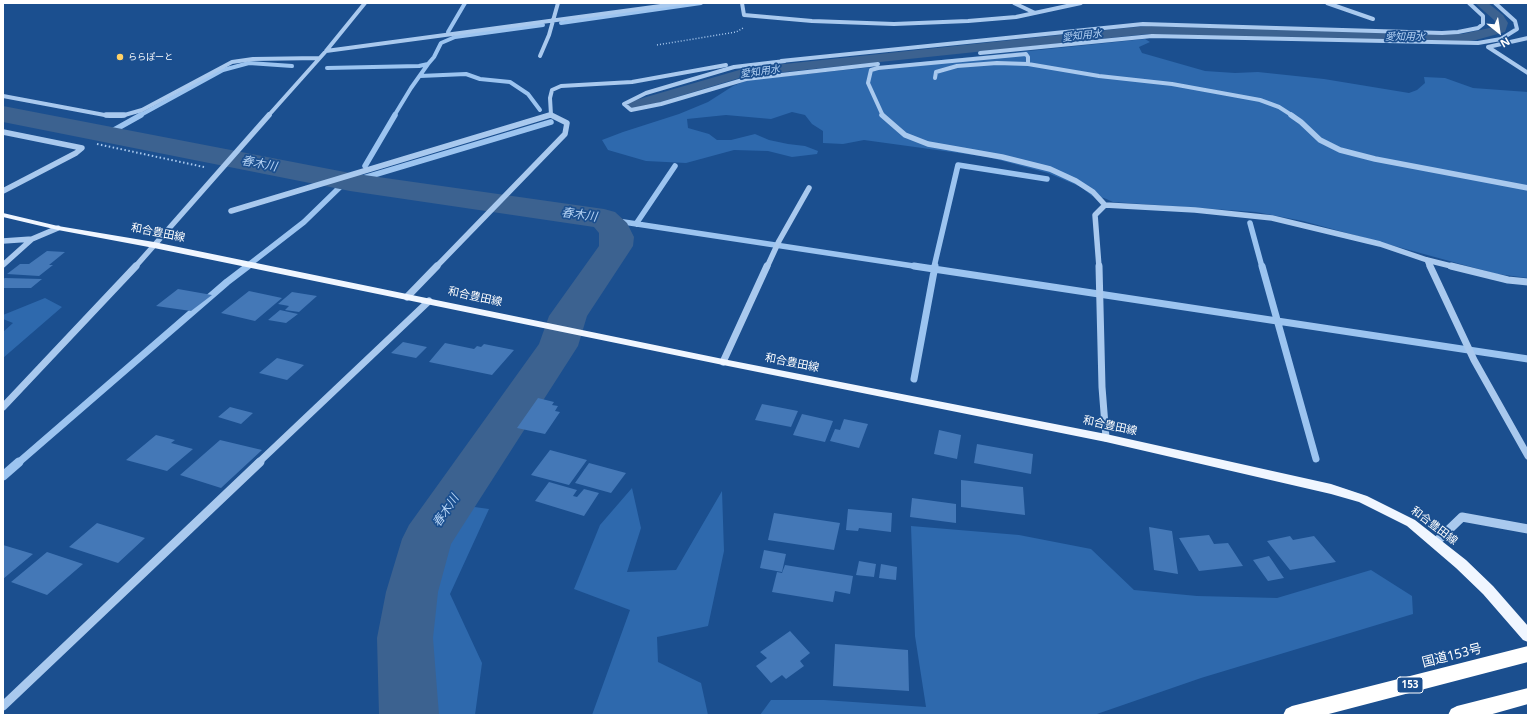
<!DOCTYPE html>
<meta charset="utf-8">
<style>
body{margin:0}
#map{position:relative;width:1531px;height:718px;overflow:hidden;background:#1b4f8f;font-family:"Noto Sans",sans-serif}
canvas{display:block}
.frame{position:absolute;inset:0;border:4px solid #fff;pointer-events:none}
.north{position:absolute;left:1479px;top:12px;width:40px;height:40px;-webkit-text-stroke:3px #1b4f8f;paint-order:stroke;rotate:150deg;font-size:11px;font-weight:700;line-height:16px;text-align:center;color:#fff}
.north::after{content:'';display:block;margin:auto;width:14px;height:18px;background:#fff;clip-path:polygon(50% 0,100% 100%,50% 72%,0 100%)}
</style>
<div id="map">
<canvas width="1531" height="718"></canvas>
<div class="frame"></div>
<div class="north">N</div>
</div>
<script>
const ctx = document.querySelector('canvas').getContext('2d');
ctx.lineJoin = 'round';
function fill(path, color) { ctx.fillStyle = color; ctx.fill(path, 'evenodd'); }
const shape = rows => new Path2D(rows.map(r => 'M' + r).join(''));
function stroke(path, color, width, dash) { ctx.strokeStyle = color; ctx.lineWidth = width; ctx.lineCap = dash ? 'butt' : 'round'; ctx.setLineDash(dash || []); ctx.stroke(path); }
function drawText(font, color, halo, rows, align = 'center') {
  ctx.font = font + ' "Noto Sans","Noto Sans JP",sans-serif'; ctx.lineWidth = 3.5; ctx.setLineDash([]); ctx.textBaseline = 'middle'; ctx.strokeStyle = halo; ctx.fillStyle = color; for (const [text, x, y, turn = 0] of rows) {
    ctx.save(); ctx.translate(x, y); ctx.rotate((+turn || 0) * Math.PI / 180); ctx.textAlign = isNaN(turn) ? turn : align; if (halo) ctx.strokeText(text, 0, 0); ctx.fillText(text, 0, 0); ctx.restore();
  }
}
const green = shape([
 [1145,39,1150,42,1139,47,1142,53,1205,71,1235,73,1258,72,1324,79,1409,93,1417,90,1425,83,1424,77,1445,78,1473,88,1528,92,1528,278,1497,274,1303,221,1256,212,1113,202,1104,198,1092,196,1081,187,1048,173,988,157,864,140,843,144,823,143,823,131,812,124,805,115,792,112,771,119,726,115,687,119,688,128,709,134,717,140,731,140,755,134,769,140,788,144,805,146,818,151,817,154,792,157,768,151,734,150,686,163,646,161,608,150,602,140,623,132,679,114,708,102,733,86,748,80],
 [45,298,62,307,3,358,3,332,13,323,3,319,3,315],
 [632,488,641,528,627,572,676,570,722,491,724,551,708,626,657,637,658,662,701,683,708,715,592,715,630,610,574,589,600,525],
 [460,505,489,509,450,594,482,663,475,715,421,715,413,633,421,592,435,539],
 [911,526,1019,535,1091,549,1134,590,1197,596,1277,598,1371,570,1412,596,1413,614,1201,678,1094,715,760,715,771,700,824,700,926,707,915,636]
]);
const streamFar3 = shape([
 [561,23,701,3],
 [448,32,465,3],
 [327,68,419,66,428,64,434,57,441,43,455,37,543,25],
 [420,76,466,74,480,79,510,82,528,94,540,110],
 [139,116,223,70,249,63,292,66],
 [394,116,411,88,428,64]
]);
const streamFar2 = shape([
 [107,134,141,115],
 [365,166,395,115],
 [604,219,920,267],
 [1250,223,1262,267],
 [636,224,675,166],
 [246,267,304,222,340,187,350,182,551,122],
 [934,267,958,165,1047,179]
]);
const streamFar1 = shape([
 [914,266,1528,359],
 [1262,266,1316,459],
 [914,379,935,266],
 [18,463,227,282,248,266]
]);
const stream = shape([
 [3,476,19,462]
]);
const canal = shape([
 [1475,3,1488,3,1503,15,1508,23,1505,32,1476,40,1462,42,1148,34,746,76,634,110,629,108,626,105,629,102,746,68,1126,28,1148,26,1462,34,1494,27,1496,23,1494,20,1475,3]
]);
const river = shape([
 [3,106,350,173,604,209,615,212,627,223,634,237,633,246,587,316,578,346,451,544,438,592,433,638,439,715,379,715,377,638,386,592,402,539,409,525,539,344,549,316,599,246,599,233,594,227,350,191,3,122,3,106]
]);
const building = shape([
 [47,251,65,252,49,265,53,265,39,276,7,274,20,264,29,264],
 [5,278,42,279,31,288,3,288,3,279],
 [178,289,212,295,191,311,156,306],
 [249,291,282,298,255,321,221,313],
 [292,292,317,296,299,312,285,310,289,306,278,304],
 [280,310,298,314,286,323,268,320],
 [403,342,427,347,416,358,391,353],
 [445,343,474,349,477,346,481,347,484,344,514,350,492,375,429,362],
 [277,358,304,365,287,380,259,373],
 [538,398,554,402,552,405,558,406,555,411,560,412,545,434,517,428],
 [762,404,798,411,791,427,755,420],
 [230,407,253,413,241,424,218,417],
 [802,414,833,421,825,442,793,435],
 [844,419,868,424,859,448,830,441,835,429,840,430],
 [939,430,961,435,957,459,934,454],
 [156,435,175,440,171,443,193,449,167,471,126,460],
 [220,440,262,450,221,488,180,475],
 [977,444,1033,454,1031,474,974,463],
 [550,450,587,460,569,485,531,475],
 [589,463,626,473,611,493,575,483],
 [961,480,1023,487,1025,515,961,507],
 [549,482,577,490,573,496,577,497,584,489,599,493,584,516,535,501],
 [912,498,956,504,956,523,910,517],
 [848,509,892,513,891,532,859,528,858,531,846,530],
 [774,513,840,523,834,550,768,540],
 [97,523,145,538,118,563,69,547],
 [1149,527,1172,531,1178,574,1154,570],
 [1209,535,1214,544,1228,543,1243,566,1199,571,1179,538],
 [1290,536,1293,540,1314,536,1336,562,1290,570,1267,541],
 [3,545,33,554,3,579],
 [764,550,786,554,782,572,760,568],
 [47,552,83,564,47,595,11,582],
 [1269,556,1284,578,1268,581,1253,560],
 [859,561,876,564,874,577,856,575],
 [881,564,897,567,896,580,879,578],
 [785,565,853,576,850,594,835,591,833,602,772,592,777,572,782,573],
 [790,631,810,653,800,661,804,666,786,679,782,675,771,683,756,666,767,658,760,652],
 [835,644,908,650,909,691,833,686]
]);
const pathFar1 = shape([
 [657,45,736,32,743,28]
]);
const path = shape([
 [97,144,204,167]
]);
const minorFar3 = shape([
 [742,3,744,15,812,21,894,24,968,21,1016,17,1081,3],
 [1014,3,1035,13],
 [1327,3,1373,19],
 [1528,38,1488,47,1528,73],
 [326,51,683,3],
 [980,53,1152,36,1478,43,1501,39,1517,29,1515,21,1495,3],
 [540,56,549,35,558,3],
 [781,61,1143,24,1442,33,1458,32,1478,28,1483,24,1483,16,1469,3],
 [785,61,734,67,646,93,624,104,631,110,661,104,746,79,878,64],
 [935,78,936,72,957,66,997,63,1028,64],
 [3,96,110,116,121,116,142,110,232,62,253,59,319,58],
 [551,115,550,98,552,90,561,86,632,82,726,65],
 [268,116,326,51,365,3],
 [547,116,551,115,553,116],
 [883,116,868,83,871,70,878,68,1026,54,1028,57,1028,64,1099,76,1172,84,1260,100,1279,107,1293,116]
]);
const minorFar2 = shape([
 [106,115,124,115],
 [882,115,905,135,928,144,1002,157,1050,169,1076,181,1093,192,1105,205,1195,210,1272,218,1380,244,1427,260,1455,267],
 [1291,115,1301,122,1320,140,1340,150,1375,159,1528,188],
 [3,132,82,148,76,153,3,191],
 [231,211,550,115],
 [3,241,32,239],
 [1427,260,1430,267],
 [3,265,32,239,58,228],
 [135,267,269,115],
 [436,267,565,134,567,123,551,115],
 [767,267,779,241,809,188],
 [1099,267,1095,215,1105,205]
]);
const minorFar1 = shape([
 [1099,266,1102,387,1106,438],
 [1430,266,1474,360,1528,456],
 [1451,266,1508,280,1528,282],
 [407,297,437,266],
 [723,362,767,266],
 [3,407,136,266],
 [258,463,429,301]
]);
const minor = shape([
 [1436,542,1462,517,1528,529],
 [3,706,260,462]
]);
const major = shape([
 [3,213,58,226,154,242,723,359,1106,434,1331,484,1367,496,1415,520,1466,560,1493,586,1528,626,1528,642,1523,640,1483,594,1456,568,1407,526,1359,502,1331,494,1106,442,723,365,154,248,58,230,3,217,3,213]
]);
const highway = shape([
 [1528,646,1528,662,1325,715,1283,715,1286,709,1292,706,1528,646],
 [1528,688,1528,704,1489,715,1448,715,1451,709,1457,706,1528,688]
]);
const markers = [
 [120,57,4,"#ffd166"]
];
const farPoinames = [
 ["ららぽーと",128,57]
];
const farWaternames = [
 ["愛知用水",1082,36,-6],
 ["愛知用水",1405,37],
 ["愛知用水",760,72,-8]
];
const shields = [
 [1410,685,26]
];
const shieldNames = [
 ["153",1410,685]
];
const streetNames = [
 ["和合豊田線",158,233,11],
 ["和合豊田線",475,297,12],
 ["和合豊田線",792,363,11],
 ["和合豊田線",1110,426,12],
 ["和合豊田線",1434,526,37]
];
const waterNames = [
 ["春木川",259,164,11],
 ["春木川",579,215,8],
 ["春木川",446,511,-56]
];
const nearStreetnames = [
 ["国道153号",1452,656,-14]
];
fill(green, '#2e69ad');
stroke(streamFar3, '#9cc4f0', 4);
stroke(streamFar2, '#9cc4f0', 5.5);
stroke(streamFar1, '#9cc4f0', 7);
stroke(stream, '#9cc4f0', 9);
fill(canal, '#3c6290');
fill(river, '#3c6290');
fill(building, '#4478b7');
stroke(pathFar1, '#a9c9ee', 1.5, [1, 2]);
stroke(path, '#a9c9ee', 2, [1.5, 2.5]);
stroke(minorFar3, '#a9c9ee', 4);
stroke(minorFar2, '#a9c9ee', 5.5);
stroke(minorFar1, '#a9c9ee', 7);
stroke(minor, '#a9c9ee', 9);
fill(major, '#f0f6ff');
fill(highway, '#fff');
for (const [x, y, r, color] of markers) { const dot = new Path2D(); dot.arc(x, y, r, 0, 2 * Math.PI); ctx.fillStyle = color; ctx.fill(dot); stroke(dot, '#1b4f8f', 1.5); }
drawText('9px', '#fff', '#1b4f8f', farPoinames, 'left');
drawText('italic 10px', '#b5d3f5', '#1b4f8f', farWaternames);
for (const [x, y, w] of shields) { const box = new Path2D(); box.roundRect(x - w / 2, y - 8, w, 16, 3); ctx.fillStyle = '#1b4f8f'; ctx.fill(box); stroke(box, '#fff', 1); }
drawText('bold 10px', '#fff', null, shieldNames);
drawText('11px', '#fff', '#1b4f8f', streetNames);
drawText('italic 12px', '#b5d3f5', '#1b4f8f', waterNames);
drawText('13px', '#fff', '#1b4f8f', nearStreetnames);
</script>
